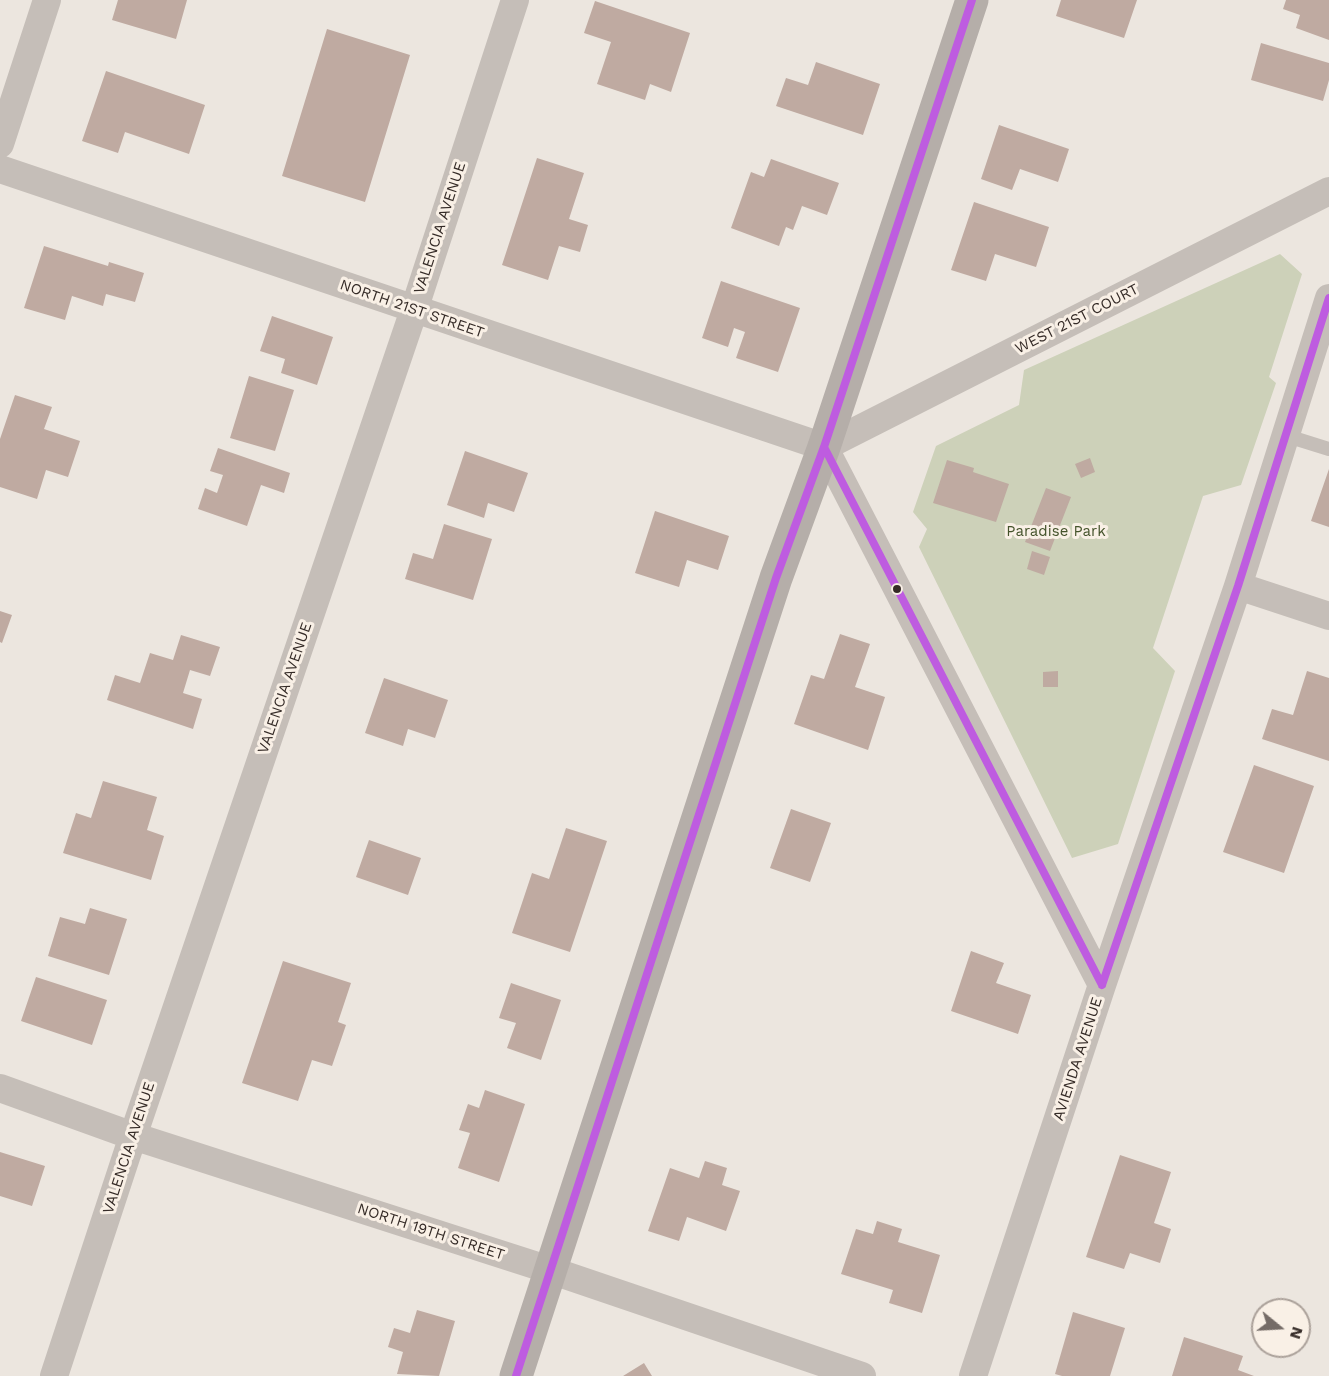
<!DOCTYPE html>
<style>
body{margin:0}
#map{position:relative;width:1329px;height:1376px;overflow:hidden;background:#ece6df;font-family:"Work Sans",sans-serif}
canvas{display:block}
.north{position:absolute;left:1251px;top:1298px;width:60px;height:60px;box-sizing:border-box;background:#f9f0e6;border:2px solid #aba19a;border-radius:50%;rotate:108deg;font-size:16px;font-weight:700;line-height:24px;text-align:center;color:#352b27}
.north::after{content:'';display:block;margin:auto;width:21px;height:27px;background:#756c67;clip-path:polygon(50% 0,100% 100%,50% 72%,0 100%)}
</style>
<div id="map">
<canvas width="1329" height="1376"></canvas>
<div class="north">N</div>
</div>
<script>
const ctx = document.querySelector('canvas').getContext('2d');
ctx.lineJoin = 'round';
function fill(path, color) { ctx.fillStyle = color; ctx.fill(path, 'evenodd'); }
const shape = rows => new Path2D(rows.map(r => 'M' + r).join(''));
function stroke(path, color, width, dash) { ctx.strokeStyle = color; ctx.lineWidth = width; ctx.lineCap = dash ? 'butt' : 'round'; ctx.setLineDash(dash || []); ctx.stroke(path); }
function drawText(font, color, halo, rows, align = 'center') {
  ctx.font = font + ' "Work Sans",sans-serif'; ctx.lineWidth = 6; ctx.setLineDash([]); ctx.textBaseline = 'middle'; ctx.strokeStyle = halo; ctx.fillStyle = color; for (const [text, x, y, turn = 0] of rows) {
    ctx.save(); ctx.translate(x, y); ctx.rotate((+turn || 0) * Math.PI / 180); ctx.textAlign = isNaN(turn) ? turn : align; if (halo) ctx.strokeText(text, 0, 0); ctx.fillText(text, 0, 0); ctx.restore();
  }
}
const green = shape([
 [1280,254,1302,274,1269,377,1276,383,1241,485,1203,496,1153,648,1175,671,1118,844,1072,858,919,547,927,529,913,512,936,446,1019,405,1024,370]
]);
const building = shape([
 [118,0,187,0,176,39,112,20],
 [1061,0,1137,0,1124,38,1056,16],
 [1286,0,1329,0,1329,40,1296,28,1300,15,1283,9],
 [595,1,690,33,671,92,650,84,645,100,597,84,611,42,584,33],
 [327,29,410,55,365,202,282,176],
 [1261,43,1329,63,1329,80,1323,101,1251,80],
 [816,62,880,84,863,135,776,106,786,78,808,85],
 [106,71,205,105,189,154,125,132,118,153,82,141],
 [999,125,1069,149,1058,182,1020,169,1012,190,981,179],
 [537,158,584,173,569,219,588,225,580,252,559,246,548,280,502,265],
 [771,159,839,183,827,215,802,206,793,230,786,227,779,246,731,228,751,172,764,177],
 [974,202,1049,227,1036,267,995,254,986,281,951,270],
 [44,246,108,266,109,262,144,273,135,302,106,294,103,306,72,296,65,320,24,308],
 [721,281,800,308,778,372,736,358,745,332,734,328,728,347,702,338],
 [272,316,333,337,317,385,281,373,285,359,260,351],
 [249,376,294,390,275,451,230,438],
 [15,395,52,407,44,429,80,441,68,477,46,470,37,499,0,487,0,439],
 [218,448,290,473,284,493,261,485,247,526,198,509,205,488,217,493,223,475,210,471],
 [465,451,528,473,514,512,488,503,484,518,447,505],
 [1090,458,1095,472,1081,478,1075,464],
 [947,460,974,468,973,472,1009,484,996,522,933,503],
 [1329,469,1329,527,1311,521],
 [1046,488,1071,497,1050,551,1025,542],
 [655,511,729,536,718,570,687,560,679,587,635,573],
 [444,524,492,539,473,600,405,579,413,553,433,559],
 [1032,551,1050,557,1044,575,1027,569],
 [0,611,12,615,2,643,0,642],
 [840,634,870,644,855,687,885,697,868,750,794,724,811,675,824,679],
 [181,635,220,647,210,676,190,670,183,693,202,699,193,729,107,700,115,675,140,683,150,653,173,660],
 [1058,671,1058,687,1043,687,1043,672],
 [1307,671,1329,678,1329,761,1262,739,1272,709,1293,715],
 [384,678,448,700,435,738,408,729,403,746,365,733],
 [1254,765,1314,786,1284,873,1223,852],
 [103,781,157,797,147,830,164,836,151,880,63,853,76,813,91,818],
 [791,809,831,823,810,882,770,868],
 [566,828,607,841,570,952,512,933,532,873,549,879],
 [369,840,421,858,408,895,356,877],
 [90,908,127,919,109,975,48,956,60,917,85,924],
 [971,951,1004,963,996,983,1031,995,1018,1034,951,1011],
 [283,961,351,983,338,1022,346,1025,332,1066,312,1060,298,1101,242,1083],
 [36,977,107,1000,92,1045,21,1021],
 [511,983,561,1000,541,1060,507,1048,516,1023,499,1018],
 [485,1090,525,1104,499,1182,458,1168,470,1133,459,1130,468,1104,479,1108],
 [0,1152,45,1166,32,1206,0,1196],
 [1120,1155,1171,1172,1154,1223,1171,1229,1160,1263,1130,1253,1124,1269,1086,1257],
 [705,1161,727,1168,722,1185,740,1191,726,1231,687,1217,679,1241,648,1231,670,1168,699,1178],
 [877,1221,902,1229,898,1242,940,1255,922,1313,889,1303,893,1290,841,1274,856,1229,873,1234],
 [417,1310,455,1321,439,1376,397,1374,403,1352,388,1347,394,1328,410,1333],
 [1073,1312,1125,1328,1110,1376,1062,1376,1055,1374],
 [1184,1337,1243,1356,1238,1370,1254,1376,1172,1376],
 [644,1363,652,1376,623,1376]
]);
const lane = shape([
 [1284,435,1329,449]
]);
const street = shape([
 [0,144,47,0],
 [0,169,824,447],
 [824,447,1102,985],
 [824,447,1329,191],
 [1238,586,1329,616],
 [0,1088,133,1136,550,1270,862,1376],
 [54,1376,133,1136,414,310,515,0],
 [973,1376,1102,985,1238,586,1329,298]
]);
const secondary = shape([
 [516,1376,776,578,824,447,972,0]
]);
const bus1 = shape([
 [824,447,1102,985],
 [1102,985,1238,586,1329,298],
 [516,1376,776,578,824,447,972,0]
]);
const markers = [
 [897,589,5,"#352b27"]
];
const streetNames = [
 ["VALENCIA AVENUE",440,228,-72],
 ["NORTH 21ST STREET",412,309,19],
 ["WEST 21ST COURT",1077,319,-27],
 ["VALENCIA AVENUE",285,688,-71],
 ["AVIENDA AVENUE",1078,1059,-72],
 ["VALENCIA AVENUE",129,1148,-72],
 ["NORTH 19TH STREET",431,1232,18]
];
const parkNames = [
 ["Paradise Park",1056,532]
];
fill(green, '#cdd1b9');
fill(building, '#bfaaa1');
stroke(lane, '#c5beb8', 14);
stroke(street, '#c5beb8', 28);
stroke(secondary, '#b5aea9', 33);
stroke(bus1, '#be5ce0', 8);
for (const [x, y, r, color] of markers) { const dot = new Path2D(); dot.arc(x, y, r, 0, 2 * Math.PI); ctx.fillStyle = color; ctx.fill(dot); stroke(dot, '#f9f0e6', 2); }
drawText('15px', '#352b27', '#f9f0e6', streetNames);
drawText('15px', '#44532b', '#f9f0e6', parkNames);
</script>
